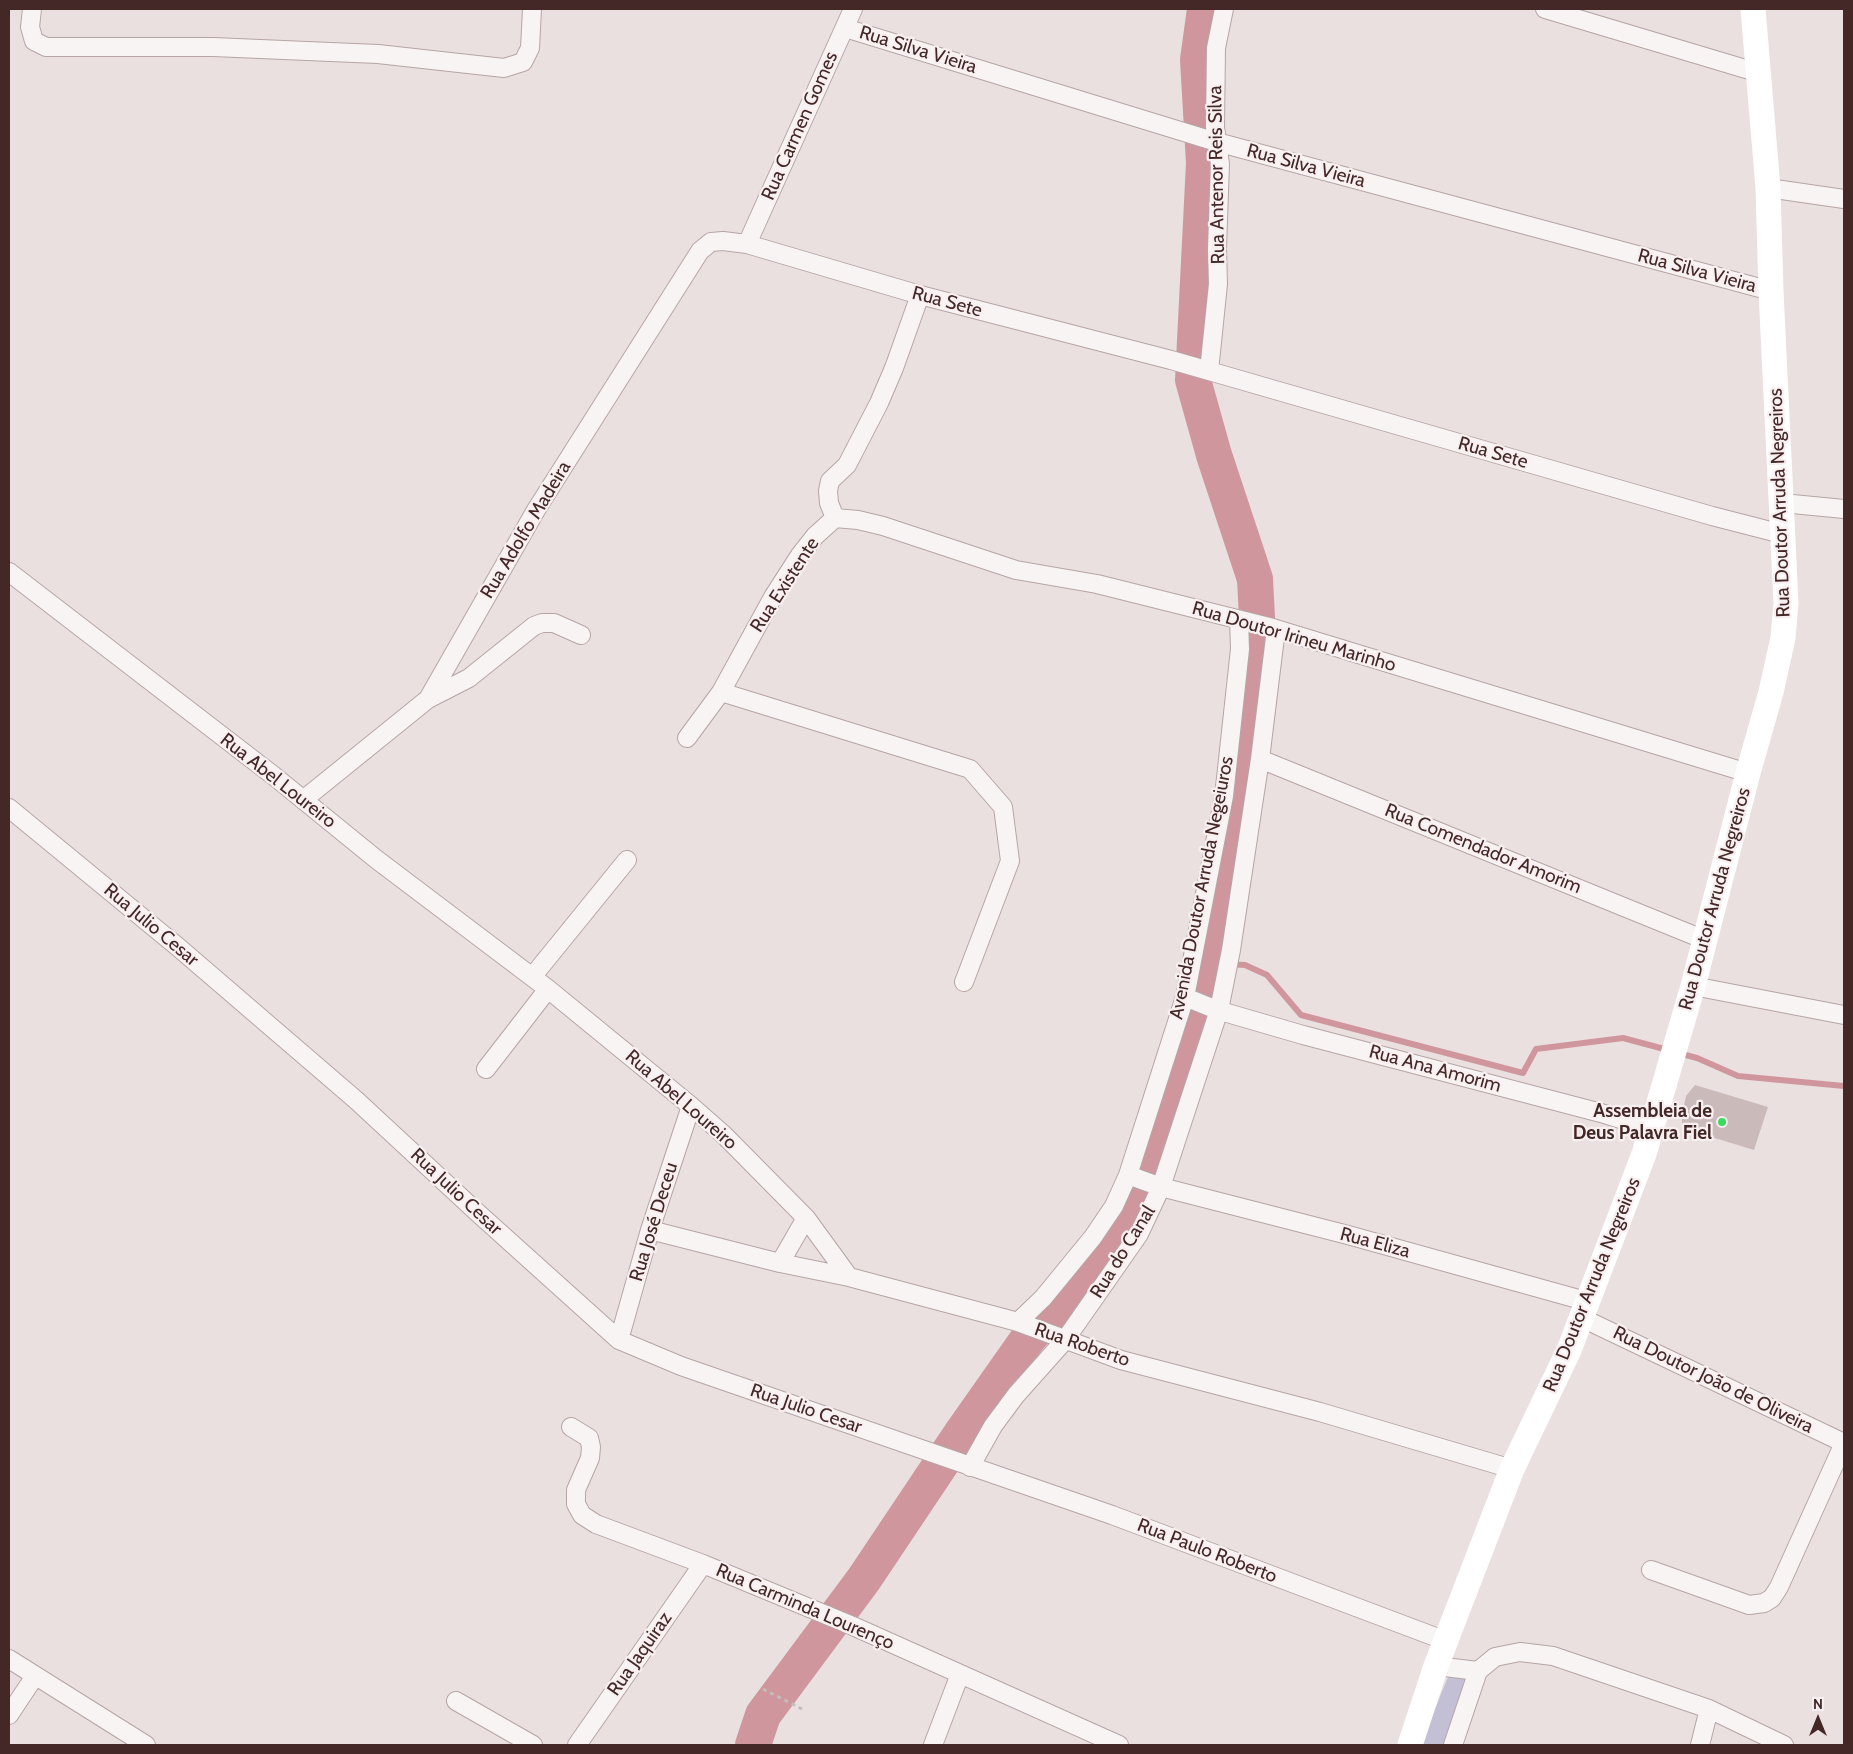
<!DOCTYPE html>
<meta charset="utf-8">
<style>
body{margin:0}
#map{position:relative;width:1853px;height:1754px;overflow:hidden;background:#ebe0e0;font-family:Cabin,sans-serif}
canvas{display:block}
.frame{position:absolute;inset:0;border:10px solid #442727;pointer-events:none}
.north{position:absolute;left:1793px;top:1694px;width:50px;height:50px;-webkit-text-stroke:4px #f8f0f0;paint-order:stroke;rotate:0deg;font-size:14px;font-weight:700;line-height:20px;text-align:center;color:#442727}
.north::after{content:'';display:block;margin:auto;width:18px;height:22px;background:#442727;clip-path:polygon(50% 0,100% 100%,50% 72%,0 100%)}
</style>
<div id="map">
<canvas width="1853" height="1754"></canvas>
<div class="frame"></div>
<div class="north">N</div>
</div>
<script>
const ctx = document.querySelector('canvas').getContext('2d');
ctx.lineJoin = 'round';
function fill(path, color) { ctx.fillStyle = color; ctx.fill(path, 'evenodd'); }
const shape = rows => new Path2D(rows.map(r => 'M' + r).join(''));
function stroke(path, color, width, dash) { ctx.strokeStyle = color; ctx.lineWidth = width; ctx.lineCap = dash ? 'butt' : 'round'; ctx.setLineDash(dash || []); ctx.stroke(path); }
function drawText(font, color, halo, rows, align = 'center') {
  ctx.font = font + ' Cabin,sans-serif'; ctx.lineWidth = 4.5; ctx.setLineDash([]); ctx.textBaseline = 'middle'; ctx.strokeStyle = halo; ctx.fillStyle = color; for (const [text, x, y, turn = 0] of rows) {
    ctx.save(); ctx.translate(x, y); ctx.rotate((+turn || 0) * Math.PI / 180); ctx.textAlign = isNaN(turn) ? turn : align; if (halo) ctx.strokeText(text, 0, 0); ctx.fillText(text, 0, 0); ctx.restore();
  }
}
const green = shape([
 [1469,1675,1445,1745,1420,1745,1448,1677]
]);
const stream = shape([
 [1208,963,1245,965,1267,975,1301,1015,1523,1073,1536,1049,1623,1038,1668,1050],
 [1678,1053,1697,1058,1738,1076,1844,1086]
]);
const river = shape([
 [753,1745,763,1715,864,1579,963,1431,1027,1340,1066,1295,1134,1224,1194,1025,1211,953,1259,656,1255,579,1214,455,1193,380,1204,163,1198,60,1205,9]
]);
const building = shape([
 [1695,1085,1768,1107,1754,1150,1682,1128,1682,1115,1686,1096]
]);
const path = shape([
 [763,1689,802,1709]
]);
const street = shape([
 [32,9,30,27,34,41,46,47,213,47,378,54,504,68,523,62,530,48,532,9],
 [1545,9,1759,73],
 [845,28,1213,141,1771,291],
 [1768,188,1844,199],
 [747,244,853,9],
 [1209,371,1218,284,1217,249,1220,164,1215,127,1216,48,1224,9],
 [1782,503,1844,509],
 [835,518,858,520,883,526,1016,570,1097,584,1273,628,1748,773],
 [9,572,274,776,376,859,548,989,691,1106,724,1135,806,1218,849,1277],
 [721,692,970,769,1003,807,1010,861,964,982],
 [428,699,469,678,534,626,542,623,554,623,581,635],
 [687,738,721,692,773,597,800,555,815,536,835,518,829,503,828,491,830,481,847,465,879,403,894,368,920,295],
 [1260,759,1705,940],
 [303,800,428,699,536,510,700,251,711,242,723,241,747,244,920,295,1171,360,1712,516,1782,534],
 [9,808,178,947,356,1100,479,1214,619,1340,681,1366,1112,1515,1446,1641],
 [532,977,627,860],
 [1693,986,1844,1015],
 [1185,997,1217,1010,1303,1035,1601,1113,1652,1129],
 [486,1069,548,989],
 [1128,1175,1161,1187,1348,1235,1589,1302],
 [650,1230,780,1263,849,1277,1018,1322,1121,1360,1320,1412,1512,1469],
 [780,1263,806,1218],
 [1582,1318,1844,1443],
 [1018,1322,1043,1298,1093,1237,1114,1206,1128,1175,1185,997,1224,796,1240,649,1239,620],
 [619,1340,650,1230,691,1106],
 [571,1427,589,1438,591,1447,590,1458,576,1490,576,1504,582,1515,596,1524,703,1564,853,1626,1119,1745],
 [970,1467,993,1426,1016,1395,1065,1340,1139,1234,1161,1187,1219,1010,1231,950,1260,759,1276,629],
 [1651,1570,1749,1605,1764,1603,1772,1598,1779,1587,1844,1443],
 [9,1659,146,1745],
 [1436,1666,1478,1671,1453,1745],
 [1478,1671,1495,1657,1520,1652,1553,1656,1709,1709,1784,1745],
 [456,1701,533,1745],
 [9,1715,35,1676],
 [577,1745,703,1564],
 [933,1745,960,1674],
 [1700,1745,1709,1709]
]);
const secondary = shape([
 [1410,1745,1436,1666,1512,1469,1569,1350,1644,1154,1693,986,1748,773,1771,692,1783,638,1786,603,1771,291,1768,188,1753,9]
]);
const markers = [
 [1722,1122,5,"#38dd5e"]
];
const streetNames = [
 ["Rua Silva Vieira",918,50,17],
 ["Rua Carmen Gomes",800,126,-66],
 ["Rua Silva Vieira",1306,166,15],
 ["Rua Antenor Reis Silva",1217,175,-91],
 ["Rua Silva Vieira",1697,271,15],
 ["Rua Sete",947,302,15],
 ["Rua Sete",1493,453,16],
 ["Rua Doutor Arruda Negreiros",1780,503,-92],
 ["Rua Adolfo Madeira",526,530,-59],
 ["Rua Existente",785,585,-57],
 ["Rua Doutor Irineu Marinho",1294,637,16],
 ["Rua Abel Loureiro",278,781,38],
 ["Rua Comendador Amorim",1483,849,22],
 ["Avenida Doutor Arruda Negeiuros",1202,888,-79],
 ["Rua Doutor Arruda Negreiros",1715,899,-75],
 ["Rua Julio Cesar",151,925,40],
 ["Rua Ana Amorim",1435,1069,15],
 ["Rua Abel Loureiro",681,1100,41],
 ["Rua Julio Cesar",456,1192,43],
 ["Rua José Deceu",654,1222,-73],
 ["Rua Eliza",1375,1243,15],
 ["Rua do Canal",1123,1252,-58],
 ["Rua Doutor Arruda Negreiros",1592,1285,-68],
 ["Rua Roberto",1082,1345,19],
 ["Rua Doutor João de Oliveira",1713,1380,26],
 ["Rua Julio Cesar",806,1409,19],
 ["Rua Paulo Roberto",1207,1551,21],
 ["Rua Carminda Lourenço",805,1607,23],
 ["Rua Jaquiraz",640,1654,-55]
];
const poiNames = [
 ["Assembleia de",1712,1111],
 ["Deus Palavra Fiel",1712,1133]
];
fill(green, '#c3c0d6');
stroke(stream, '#cf979d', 6);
stroke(river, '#cf979d', 36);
fill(building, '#cbbaba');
stroke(street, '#b6a5a5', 20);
stroke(path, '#c6bbba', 3, [4, 4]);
stroke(street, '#f8f4f3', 18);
stroke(secondary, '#fff', 25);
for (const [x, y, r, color] of markers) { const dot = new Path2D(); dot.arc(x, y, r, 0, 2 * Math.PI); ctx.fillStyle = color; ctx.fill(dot); stroke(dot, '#f8f0f0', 2); }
drawText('19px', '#442727', '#f8f0f0', streetNames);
drawText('bold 19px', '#442727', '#f8f0f0', poiNames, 'right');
</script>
